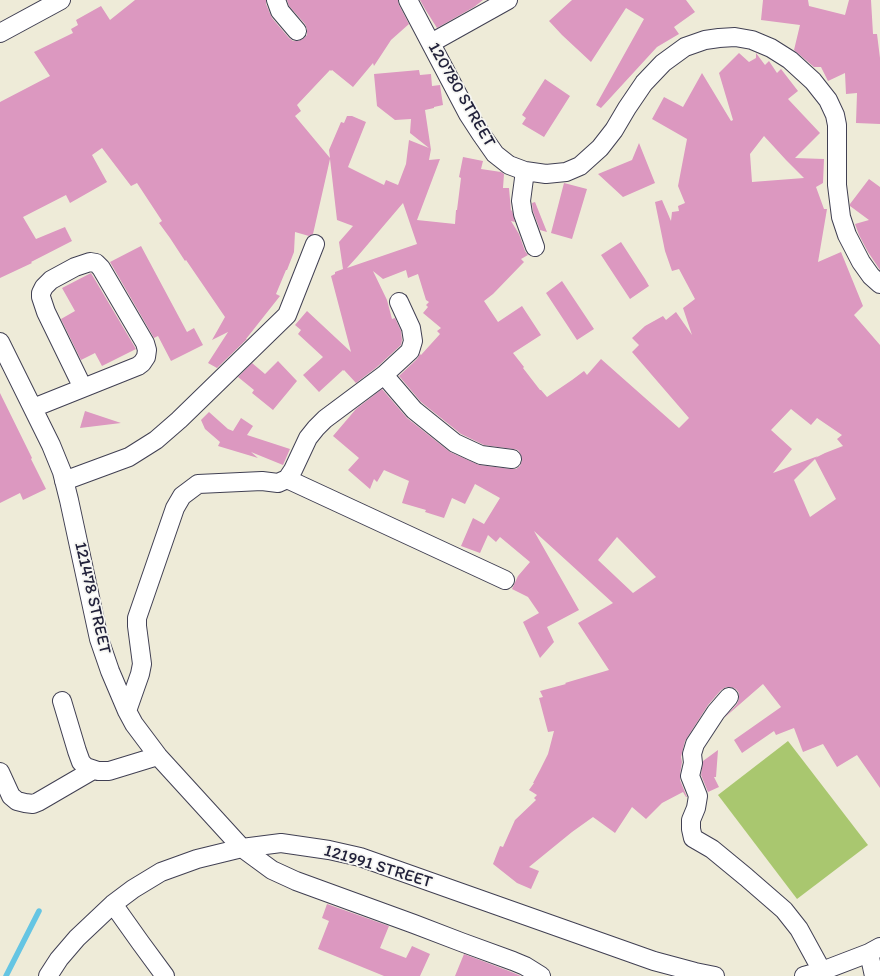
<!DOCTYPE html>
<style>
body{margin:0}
canvas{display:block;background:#eeebd8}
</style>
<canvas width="880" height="976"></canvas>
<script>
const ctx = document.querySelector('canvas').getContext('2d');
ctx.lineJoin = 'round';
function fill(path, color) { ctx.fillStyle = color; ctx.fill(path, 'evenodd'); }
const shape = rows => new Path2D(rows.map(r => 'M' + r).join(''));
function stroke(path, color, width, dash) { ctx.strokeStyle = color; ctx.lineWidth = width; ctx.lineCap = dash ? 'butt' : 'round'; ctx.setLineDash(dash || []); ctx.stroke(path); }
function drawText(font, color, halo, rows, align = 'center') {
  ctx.font = font + ' Itim,sans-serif'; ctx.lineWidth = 3.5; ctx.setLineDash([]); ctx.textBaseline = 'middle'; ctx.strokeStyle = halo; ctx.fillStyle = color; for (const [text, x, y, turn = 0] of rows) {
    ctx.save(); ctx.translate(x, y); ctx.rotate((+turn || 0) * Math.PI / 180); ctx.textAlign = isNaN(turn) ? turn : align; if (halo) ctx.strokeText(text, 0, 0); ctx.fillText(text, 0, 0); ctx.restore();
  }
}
const green = shape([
 [788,741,868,845,797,899,718,795]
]);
const stream = shape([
 [6,976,39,911]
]);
const building = shape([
 [135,0,266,0,266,4,272,18,289,38,293,41,298,41,303,39,307,35,307,29,305,24,289,6,287,0,398,0,399,5,409,24,391,40,374,66,373,63,353,87,332,70,331,71,330,70,297,105,301,111,295,116,330,158,329,150,341,122,344,123,347,116,352,116,366,122,348,167,384,185,386,180,398,185,406,164,409,140,429,148,410,133,411,119,395,120,377,106,374,74,419,70,420,75,431,74,432,86,440,85,443,105,434,107,434,108,425,110,431,150,431,149,429,160,440,159,417,220,455,224,456,210,457,210,461,178,459,177,463,157,483,161,481,169,501,172,504,174,503,188,509,188,511,211,512,210,515,222,511,221,519,234,525,251,528,255,521,259,524,262,493,294,484,301,498,322,522,306,541,335,513,353,524,367,523,368,540,390,541,390,547,397,572,380,584,371,587,375,601,359,679,428,689,418,632,352,639,345,632,338,645,326,663,316,666,320,676,312,692,335,683,308,695,299,679,269,672,271,665,251,655,202,662,200,671,221,672,212,679,211,678,206,685,203,678,186,687,139,652,119,664,97,683,107,702,73,731,121,733,120,719,73,739,53,749,62,756,58,756,53,765,65,769,61,777,73,781,69,798,91,788,99,820,133,795,158,824,159,823,183,816,187,824,209,827,209,818,262,841,252,863,306,854,315,880,345,880,788,857,755,837,767,823,744,803,752,794,728,776,735,774,731,742,753,734,740,781,707,763,684,724,718,737,704,739,699,739,693,736,689,731,687,726,687,721,690,708,705,685,741,681,757,682,762,680,774,680,780,687,797,686,797,683,792,662,803,646,819,632,807,615,833,593,817,572,832,529,867,539,871,531,889,517,883,493,864,500,846,503,847,515,820,536,800,534,798,537,795,529,790,534,783,533,783,540,770,548,754,554,731,548,732,539,698,543,697,540,691,566,684,565,683,609,670,578,623,613,603,534,531,579,610,547,627,554,642,540,658,523,622,539,613,528,597,512,589,518,576,530,562,500,537,496,542,488,535,480,553,461,546,473,518,484,524,500,498,475,484,465,504,452,498,444,518,425,512,426,510,402,503,409,481,384,470,377,482,374,479,370,489,348,470,359,458,333,436,356,409,382,389,407,418,450,452,479,465,511,469,516,469,520,466,522,460,521,455,518,450,513,449,484,445,461,434,421,402,399,376,417,359,420,354,421,355,440,334,437,331,441,328,423,313,428,307,426,305,429,302,426,300,418,274,408,278,406,270,383,279,373,271,387,300,392,319,395,318,401,331,402,340,401,345,377,367,356,383,344,370,343,371,343,370,319,392,303,375,323,357,298,334,301,330,295,325,307,311,351,352,331,276,335,274,335,272,343,269,339,242,353,226,337,220,330,159,313,234,309,236,295,232,294,252,287,270,286,270,276,294,280,296,246,339,247,339,217,368,208,363,228,332,212,340,225,317,186,260,185,261,170,238,159,223,162,221,137,183,131,186,102,148,92,155,107,182,70,203,66,195,23,217,36,239,65,227,72,241,31,262,32,263,0,278,0,102,50,76,34,52,73,33,71,29,78,25,76,20,101,6,110,20],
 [764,136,786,160,804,178,752,182,750,154],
 [403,203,417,244,347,268,357,257],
 [791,409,811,425,817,418,842,435,837,439,843,446,825,453,815,458,818,456,773,473,792,449,771,430],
 [815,459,836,499,810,517,794,480],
 [617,537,656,577,633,593,598,560],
 [420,0,483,0,474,7,437,28,425,9],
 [572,0,686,0,695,12,674,27,679,34,657,47,601,108,596,105,644,19,626,8,591,62,562,35,549,21],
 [763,0,808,0,809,6,845,15,849,0,871,0,873,34,877,34,880,58,880,124,856,123,857,93,846,94,845,73,828,81,821,67,814,67,794,50,800,25,761,20],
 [545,79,570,96,544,137,522,124,526,118,522,115],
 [639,143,655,183,623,197,598,174,632,160],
 [869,179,880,187,880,270,868,252,859,235,855,224,869,220,850,206,850,204],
 [564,183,587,189,572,239,551,233],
 [535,202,547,232,540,230,533,211,532,203],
 [621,242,645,279,649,286,630,299,601,255],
 [141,246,187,332,194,328,203,345,171,361,158,336,154,338,110,262],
 [91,273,136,349,102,366,95,353,81,360,61,319,75,311,62,288],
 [562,281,594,329,577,340,546,293],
 [278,361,297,381,273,410,252,393,254,390,238,377,252,363,265,374],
 [0,393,32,458,31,459,46,489,23,500,20,493,0,503],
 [85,411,121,423,80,428],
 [209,412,228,429,233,431,241,418,253,426,247,435,290,449,283,465,251,452,258,458,218,446,220,442,205,429,201,420],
 [718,750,716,777,714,777,719,787,708,792,701,775,703,761],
 [327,904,389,926,380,948,406,958,412,946,430,954,420,976,384,976,318,949,329,921,322,918],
 [464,954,509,971,521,976,455,976]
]);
const minor = shape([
 [276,0,280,11,297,31],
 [408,0,468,114,481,134,495,154,509,165,525,171,546,174,566,172,580,166,600,148,614,130,627,108,644,83,663,63,685,47,705,40,719,38,735,37,752,40,771,48,790,60,813,81,828,100,835,115,837,125,837,185,841,217,847,235,861,262,871,276,880,284],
 [0,33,61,0],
 [431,43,508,0],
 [525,171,521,201,523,214,535,247],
 [0,342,51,445,62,472,69,500,99,639,110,671,127,711,134,724,158,756,242,848,272,870,296,881,414,924,461,942,513,961,525,966,541,976],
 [384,375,414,410,455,443,470,450,481,455,512,459],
 [33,408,138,366,142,363,146,357,147,350,145,343,101,268,96,263,90,262,75,267,51,280,44,287,41,293,41,297,46,312,83,388],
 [287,479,505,580],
 [64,481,129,457,156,440,179,420,287,315,315,244],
 [729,697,716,712,695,744,692,754,693,763,690,776,698,796,696,808,691,820,691,829,693,838,712,849,746,877,784,910,799,929,822,971],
 [62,701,77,751,81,762,86,767,98,771,109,771,158,756],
 [127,711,140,674,142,664,137,626,137,618,175,508,182,496,198,484,262,481,278,483,287,479,293,470,308,438,316,428,325,419,384,375,410,351,413,341,411,328,399,302],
 [0,772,11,796,17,801,25,803,33,804,38,802,93,770],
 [113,904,140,942,165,976],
 [869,953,874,976],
 [48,976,59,959,77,938,113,904,133,889,161,872,197,859,242,848,281,843,329,850,360,857,654,961,695,972,715,976],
 [804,976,822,971,869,953,880,947]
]);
const streetNames = [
 ["120780 STREET",461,95,60],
 ["121478 STREET",92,598,77],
 ["121991 STREET",378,867,17]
];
fill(green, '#a9c76f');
stroke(stream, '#65c5e3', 5.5);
fill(building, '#dc98c0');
stroke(minor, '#414053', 20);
stroke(minor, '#fff', 18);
drawText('17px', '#22223b', '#f6f6f2', streetNames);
</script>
